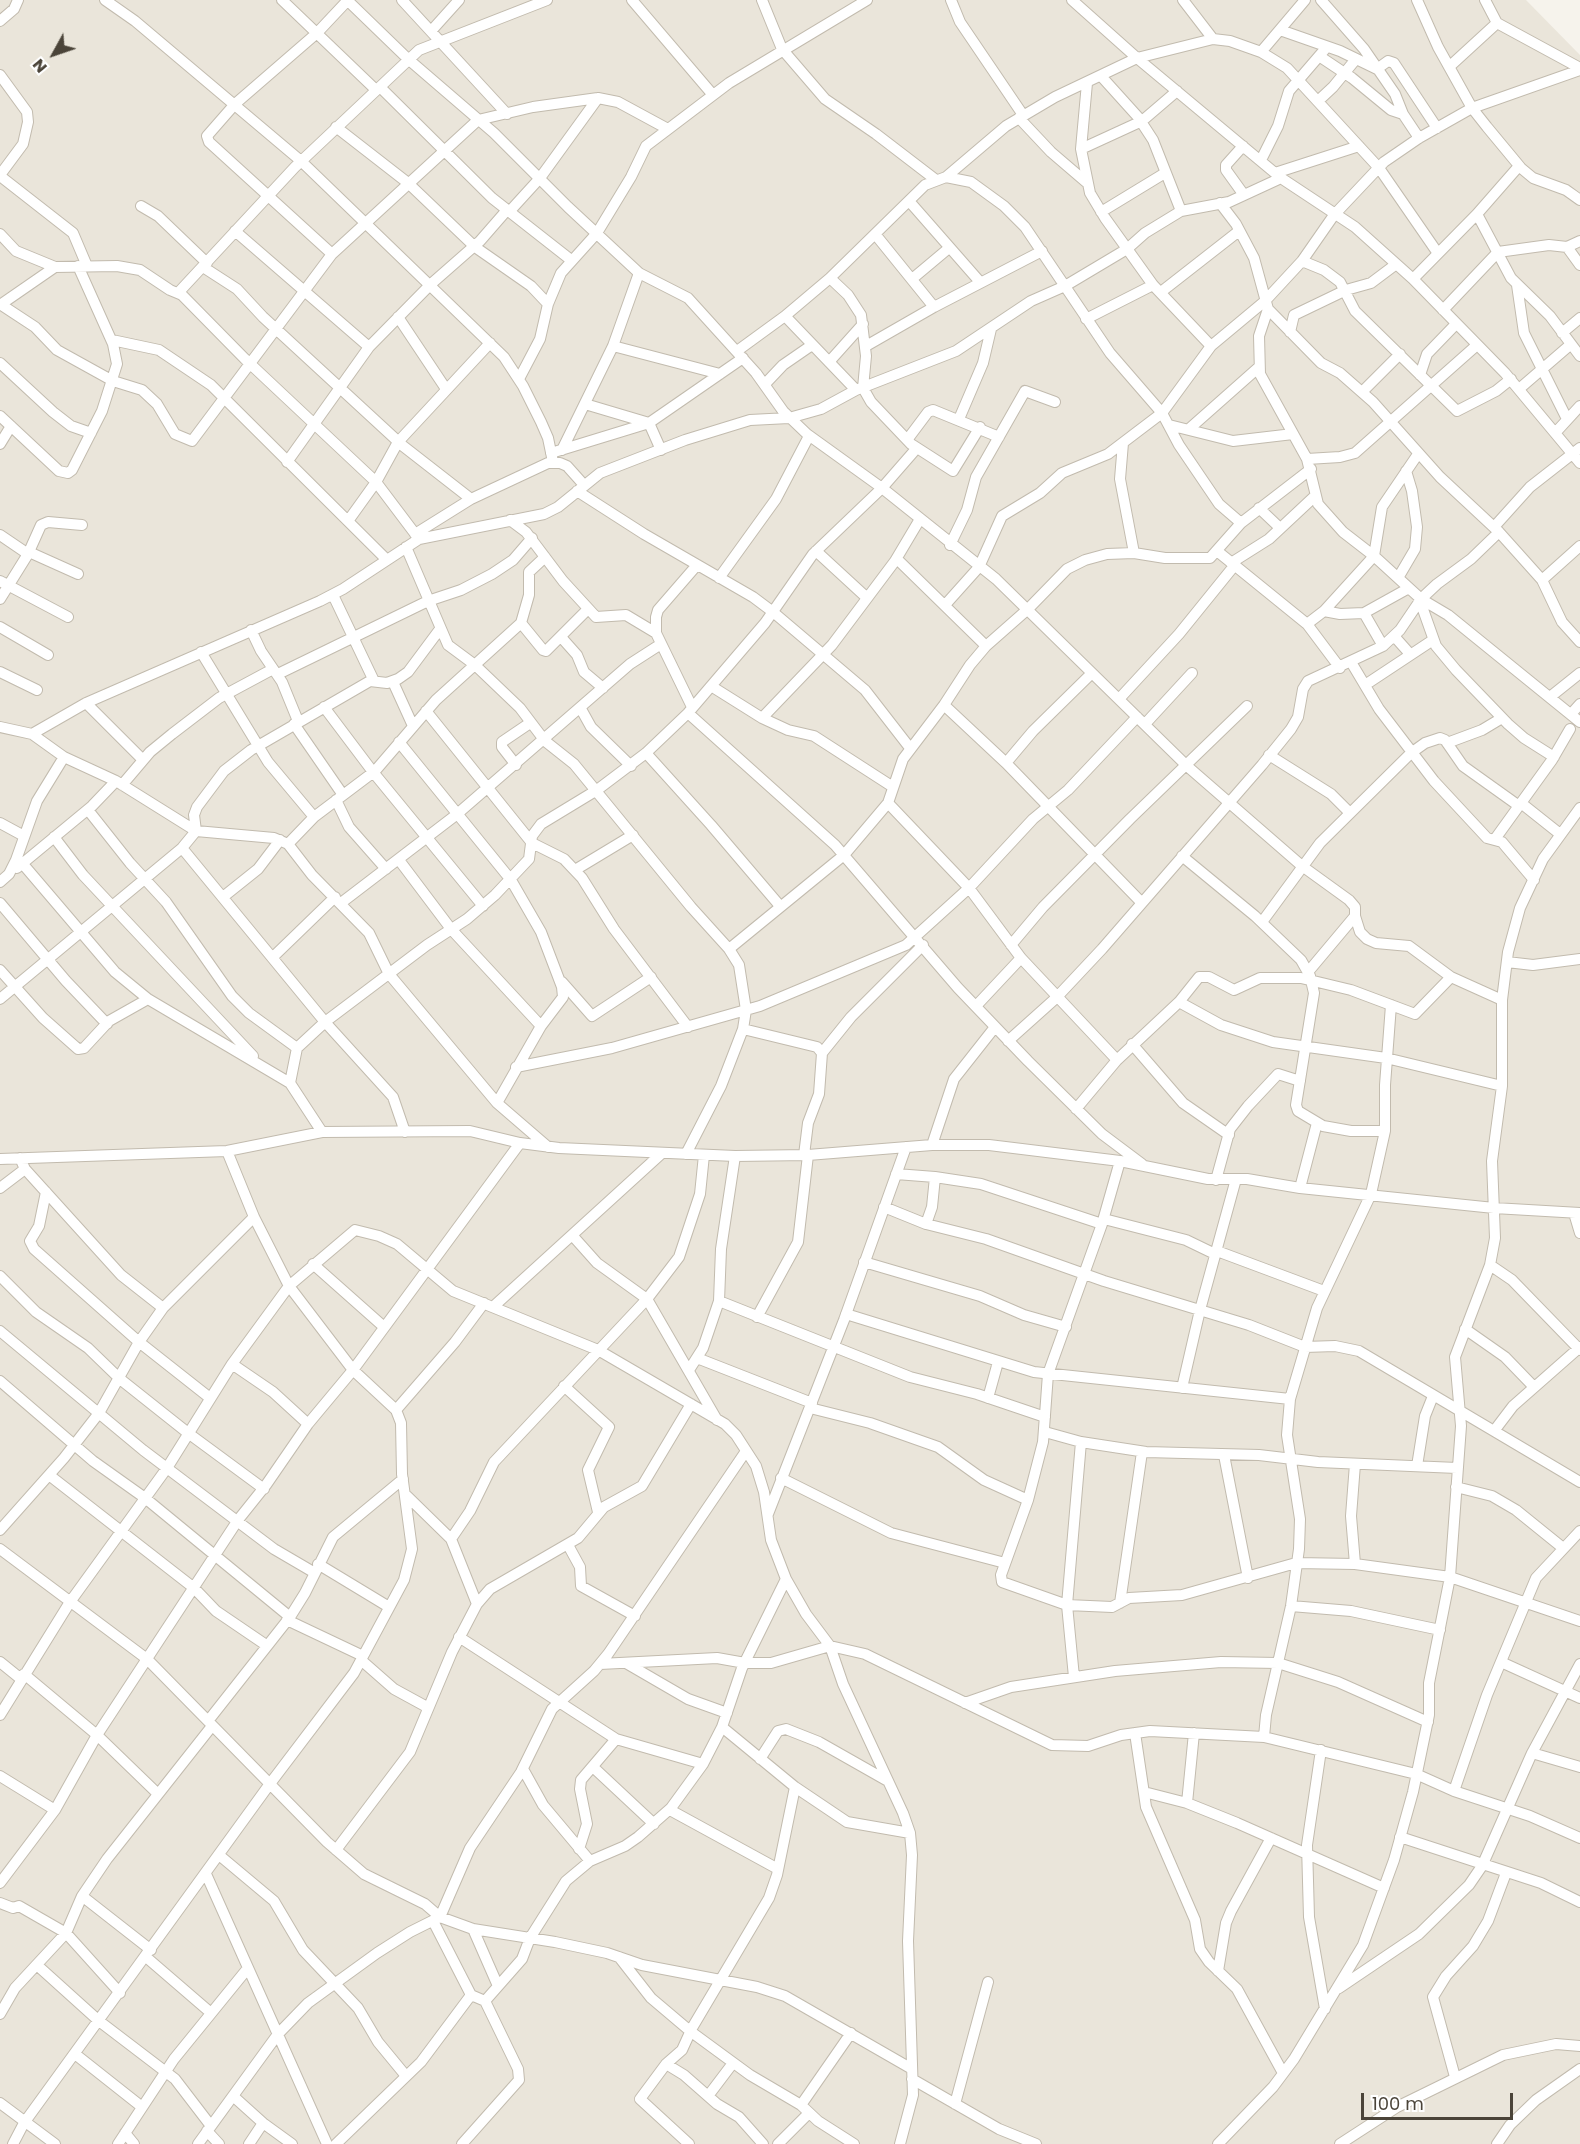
<!DOCTYPE html>
<style>
body{margin:0}
#map{position:relative;width:1580px;height:2144px;overflow:hidden;background:#f6f3ec;font-family:Poppins,sans-serif}
canvas{display:block}
.north{position:absolute;left:24px;top:24px;width:60px;height:60px;-webkit-text-stroke:4px #fff;paint-order:stroke;rotate:230deg;font-size:16px;font-weight:700;line-height:24px;text-align:center;color:#4b4439}
.north::after{content:'';display:block;margin:auto;width:21px;height:27px;background:#4b4439;clip-path:polygon(50% 0,100% 100%,50% 72%,0 100%)}
.scale{position:absolute;left:1361px;top:2093px;width:152px;height:27px;box-sizing:border-box;border:3px solid #4b4439;border-top:0;padding-left:8px;font-size:18px;line-height:21px;white-space:nowrap;color:#4b4439;-webkit-text-stroke:4px #fff;paint-order:stroke}
</style>
<div id="map">
<canvas width="1580" height="2144"></canvas>
<div class="north">N</div>
<div class="scale">100 m</div>
</div>
<script>
const ctx = document.querySelector('canvas').getContext('2d');
ctx.lineJoin = 'round';
function fill(path, color) { ctx.fillStyle = color; ctx.fill(path, 'evenodd'); }
const shape = rows => new Path2D(rows.map(r => 'M' + r).join(''));
function stroke(path, color, width, dash) { ctx.strokeStyle = color; ctx.lineWidth = width; ctx.lineCap = dash ? 'butt' : 'round'; ctx.setLineDash(dash || []); ctx.stroke(path); }
const residential = shape([
 [0,0,1526,0,1580,55,1580,2144,0,2144]
]);
const street = shape([
 [105,0,135,21,301,161,504,357,523,386,541,422,548,438,553,462],
 [282,0,376,90],
 [347,0,408,59,494,133,568,207,639,273,688,298,756,373,783,411,807,434,882,488,996,579,1187,766,1302,866,1349,900,1355,907,1355,916,1360,932,1367,939,1376,943,1409,946,1451,977,1502,1000],
 [402,0,507,114],
 [632,0,713,95],
 [762,0,782,49,825,99,876,134,936,180],
 [951,0,960,22,1023,115],
 [1072,0,1137,58,1281,178,1355,227,1413,279,1505,373,1580,463],
 [1183,0,1213,39],
 [1321,0,1364,49,1395,94,1403,114,1419,138],
 [1417,0,1438,47,1472,108,1487,127,1521,168,1533,178,1566,190,1580,200],
 [1485,0,1497,23,1580,68],
 [0,21,14,9,18,0],
 [432,30,459,0],
 [1280,30,1340,51,1377,69,1388,61,1394,63,1437,128],
 [1261,52,1305,0],
 [1319,56,1352,78,1391,110,1403,114],
 [1449,67,1497,23],
 [0,75,27,112,28,122,23,144,0,175],
 [1101,76,1138,117,1153,140,1181,211],
 [1087,83,1081,149,1090,193,1105,218,1153,285,1211,346],
 [380,87,492,198,571,260],
 [1318,101,1333,87,1356,59],
 [1019,118,1051,152,1086,182],
 [336,127,408,183,475,247,531,286,548,304],
 [1243,146,1226,165,1226,170,1244,195],
 [1081,149,1142,121,1177,91],
 [1261,160,1278,126,1289,91,1326,48],
 [1275,173,1359,146],
 [0,176,73,233,87,266],
 [946,177,971,182,1004,206,1025,227,1110,353,1162,413,1179,445,1219,504,1241,523],
 [909,201,980,282],
 [1220,203,1236,224,1254,258,1268,309,1321,363,1340,373,1373,402,1440,477,1499,532,1542,580,1562,622,1580,642],
 [141,206,158,216,207,263],
 [509,212,540,178,598,98],
 [1101,212,1165,173],
 [1477,214,1511,278,1550,316,1580,356],
 [235,231,369,347],
 [0,234,16,251,55,267],
 [875,234,934,307],
 [1567,247,1580,265],
 [332,254,209,142,207,136,235,104,317,33,348,0],
 [1302,261,1324,270,1340,282,1355,311,1457,411,1496,391,1511,379],
 [203,267,237,289,263,317,403,446,471,499],
 [830,278,848,295,861,315,866,356,863,388,871,402,911,444,953,471,980,427],
 [912,279,949,248],
 [1413,279,1477,214,1519,166],
 [1517,285,1524,333,1567,419],
 [1161,292,1239,231],
 [178,293,295,167,419,50,547,0],
 [0,304,35,327,57,350,113,381,142,390,157,404,175,434,192,441,332,254,478,120,533,107,598,98,618,102,666,128],
 [0,305,55,267,117,266,140,270,170,290,182,295,245,359,376,482,419,539],
 [1268,309,1259,336,1260,374,1307,459,1318,504,1343,532,1374,556,1421,599,1448,615,1580,722],
 [1443,310,1498,252,1549,245,1567,247,1580,241],
 [785,316,856,390],
 [398,317,446,389],
 [1086,319,1153,285],
 [1290,332,1294,315,1346,290,1371,283,1395,265],
 [1562,333,1580,318],
 [112,340,159,350,211,385,386,559],
 [613,346,720,374],
 [866,346,934,307,1042,251],
 [737,351,785,316,830,278,925,185,946,177,1006,126,1055,97,1137,58,1213,39,1230,41,1261,52,1287,68,1379,168,1437,252],
 [829,362,863,324],
 [0,363,53,412,71,426,91,433],
 [1420,375,1427,354,1456,324],
 [519,379,540,339,548,304,561,273,597,233,631,177,646,146,729,83,867,0],
 [765,384,783,365,812,345],
 [1519,389,1570,345],
 [1362,392,1400,354],
 [585,404,649,423,661,450],
 [0,416,59,471,68,473,72,470,102,411,117,364,113,344,78,266],
 [959,419,983,363,991,329],
 [1169,425,1233,441,1293,434],
 [1189,429,1259,367],
 [1556,432,1580,406],
 [907,440,928,412,933,410,999,437],
 [1123,443,1120,479,1134,553],
 [0,444,11,426],
 [562,450,613,346,639,273],
 [551,453,649,423,743,358],
 [1307,459,1340,457,1355,453,1477,345],
 [287,462,369,347,431,284,480,241,507,210],
 [577,491,644,534,753,597,773,612,865,690,910,748],
 [1259,508,1280,528],
 [510,520,526,532,563,581,596,617,626,615,656,633],
 [348,521,376,482,398,442,490,343],
 [1494,527,1530,487,1580,448],
 [415,534,471,499,548,463,560,463,567,466,584,485],
 [0,535,28,554],
 [950,545,967,510,976,477,1025,391,1055,402],
 [406,547,448,645,475,665,520,708,545,741,574,764,691,907,729,949,739,965,746,1010,743,1029,721,1086,686,1154],
 [816,551,866,597],
 [1217,551,1307,624,1340,668],
 [29,552,78,574],
 [897,559,986,646],
 [1231,563,1269,539,1315,496],
 [719,578,776,499,809,436],
 [1398,578,1415,549,1417,527,1412,491,1406,471],
 [1542,580,1580,546],
 [0,581,68,617],
 [333,595,374,681],
 [0,599,28,554,41,525,48,522,82,525],
 [1420,601,1436,646,1456,670,1508,724,1524,738,1554,757],
 [945,605,979,567,1002,516,1040,493,1062,473,1108,454,1162,413,1211,346,1265,301,1302,261,1334,215,1384,162,1419,138,1472,108,1580,70],
 [1324,611,1340,614,1364,613,1409,588],
 [1364,613,1383,646],
 [521,623,543,650,546,651,588,609],
 [1307,624,1324,611,1374,556,1382,507,1418,454],
 [0,627,48,655],
 [251,630,261,651,282,682,298,721],
 [1394,636,1410,654],
 [561,637,577,655,584,672,603,688],
 [201,652,268,762,314,817],
 [1351,662,1379,709,1434,781,1487,838,1502,842,1507,848,1534,880],
 [0,672,37,690],
 [278,674,428,601,461,590,492,574,513,560,532,538],
 [393,682,413,726],
 [1365,685,1433,640],
 [711,686,762,718,788,730,814,736,893,787],
 [1550,697,1580,673],
 [1119,699,1179,634,1234,566],
 [86,703,143,760],
 [944,705,1006,763,1141,902],
 [324,707,373,772,483,906],
 [692,707,656,633,656,617,658,610,697,565],
 [581,709,591,727,631,766],
 [426,711,532,843,564,859,582,878,614,929,688,1027],
 [688,713,835,845,958,988,1028,1061,1102,1134,1142,1164],
 [1571,714,1580,704],
 [762,718,832,645,895,561,920,519],
 [294,724,343,795],
 [1145,724,1192,673],
 [0,727,32,734,64,757,116,781,196,831,274,838,288,844,312,875,369,933,389,974,497,1103,548,1147],
 [32,734,86,703,320,601,343,589,419,539,544,514,558,507,600,473,685,440,750,420,789,418,821,409,856,390,956,351,1031,301,1065,286,1127,249,1145,233,1181,211,1229,202,1281,178],
 [399,742,511,880,541,932,562,987,563,997,541,1026,497,1103],
 [1447,743,1482,730,1502,718],
 [646,753,711,825,780,906],
 [1269,755,1331,794,1350,813],
 [1006,763,1033,731,1091,674],
 [516,765,502,747,502,742,530,723],
 [122,785,150,752,172,734,219,698,273,669],
 [336,800,349,827,386,869],
 [888,803,969,888,1021,958,1117,1060],
 [1521,803,1560,834],
 [88,810,130,863,166,902,232,996,249,1013,297,1048],
 [0,823,24,836],
 [54,837,83,875,253,1056],
 [1495,839,1552,760,1570,729],
 [288,844,314,817,375,771,436,700,521,623,529,595,529,572,545,557],
 [182,848,325,1022,393,1097,405,1132],
 [1182,856,1255,916,1301,960,1310,976,1314,993,1296,1105,1298,1111,1323,1126,1351,1131,1385,1131],
 [399,860,451,929,541,1026],
 [22,863,115,972,148,999,290,1083],
 [17,868,92,806,116,781],
 [575,870,633,835],
 [0,882,9,874,16,860,37,801,64,757],
 [223,897,258,869,280,840],
 [0,903,66,981,107,1024],
 [341,903,456,815,630,664,661,644],
 [1262,922,1320,843,1411,753,1425,743,1440,738,1445,740,1463,766,1519,806],
 [1011,945,1043,907,1130,819,1247,706],
 [729,949,844,855,888,803,903,759,944,705,970,665,986,646,1028,609,1067,569,1085,560,1107,554,1134,553,1165,558,1210,558,1241,523,1311,469],
 [273,957,335,897],
 [1507,962,1533,965,1580,959],
 [0,970,43,1018,78,1049,84,1048,109,1021,148,999],
 [1308,972,1355,916],
 [562,982,592,1016,651,977],
 [0,999,182,848,196,831,194,815,197,807,224,771,251,750,370,681,387,683,398,679,408,672,440,629],
 [1179,1002,1221,1025,1273,1042,1386,1058,1502,1086],
 [976,1006,1021,958],
 [743,1029,817,1047,822,1053,819,1094,808,1123,804,1155],
 [1008,1041,1056,998,1102,949,1262,765,1291,729,1298,717,1303,689,1308,681,1383,646,1400,630,1421,599,1437,584,1471,559,1499,532],
 [1132,1044,1183,1103,1229,1135],
 [822,1053,851,1017,923,945],
 [516,1067,612,1048,760,1006,906,945,969,888,1033,819,1068,790,1137,717],
 [1076,1109,1117,1060,1179,1002,1199,977,1209,977,1234,990,1260,978,1301,978,1351,990,1415,1014,1451,977],
 [322,1132,290,1083,297,1048,325,1022,427,945,467,919,495,895,529,859,532,836,541,824,597,790,646,753,688,713,765,623,813,554,882,488,916,449],
 [932,1145,954,1079,995,1027],
 [20,1158,25,1169,121,1275,163,1308],
 [0,1159,227,1151,322,1132,470,1131,520,1143,559,1148,735,1156,808,1155,932,1145,989,1145,1120,1161,1208,1179,1247,1179,1300,1188,1494,1208,1580,1213],
 [1120,1161,1102,1224,1048,1374,1043,1442,1028,1500,1001,1575,1002,1582,1067,1605,1112,1607,1129,1598,1182,1595,1296,1563,1355,1564,1450,1577,1580,1621],
 [896,1174,935,1177,981,1184,1102,1224],
 [1216,1180,1230,1129,1248,1106,1278,1074,1300,1081],
 [0,1188,25,1169],
 [1300,1188,1317,1123],
 [46,1192,39,1226,30,1241,34,1249,139,1342,210,1398],
 [884,1207,926,1224,986,1239,1104,1281,1249,1325,1305,1347,1335,1346,1359,1351,1580,1482],
 [1574,1213,1580,1233],
 [1104,1219,1186,1240,1215,1254],
 [926,1224,932,1207,935,1177],
 [572,1235,597,1263,647,1299,717,1420],
 [1217,1251,1324,1291],
 [864,1262,980,1296,1024,1315,1066,1327],
 [313,1264,384,1327],
 [1490,1265,1512,1280,1580,1350],
 [0,1276,36,1312,88,1348,120,1379,188,1433,264,1489],
 [719,1301,910,1377,977,1394,1045,1417],
 [494,1306,662,1153],
 [846,1314,1034,1372,1290,1399],
 [757,1317,798,1242,808,1155],
 [1465,1329,1505,1357,1534,1387],
 [0,1331,143,1450,274,1549,315,1573],
 [697,1358,812,1403],
 [232,1364,273,1392,308,1424],
 [689,1370,703,1348,719,1301,721,1249,735,1156],
 [0,1381,93,1461,145,1498,290,1617],
 [564,1386,609,1427,588,1470,598,1512],
 [1182,1388,1200,1310,1236,1179],
 [988,1398,998,1362],
 [810,1408,870,1423,938,1447,984,1480,1028,1500],
 [396,1410,455,1342,484,1303],
 [1494,1431,1513,1406,1580,1347],
 [1045,1432,1081,1442,1146,1452,1259,1455,1318,1462,1457,1468],
 [1224,1455,1248,1578],
 [1417,1466,1425,1416,1433,1396],
 [49,1475,194,1588,216,1611,266,1645],
 [781,1478,891,1533,1005,1563],
 [1456,1487,1492,1496,1516,1510,1563,1548],
 [407,1496,451,1539,477,1604],
 [768,1514,844,1320,906,1147],
 [0,1530,64,1458,99,1413,139,1342,163,1308,254,1217],
 [451,1539,470,1511,494,1462,647,1299,679,1257,700,1194,704,1155],
 [568,1545,580,1567,581,1586,635,1616],
 [0,1549,147,1659,327,1842,364,1874,425,1904,440,1917,473,1929,555,1942,607,1953,642,1965,757,1987,785,1996,912,2069],
 [318,1564,389,1607],
 [1355,1564,1351,1516,1355,1464],
 [1120,1603,1142,1452],
 [1291,1606,1351,1611,1440,1630],
 [287,1620,363,1656],
 [459,1637,616,1739,703,1764],
 [361,1660,394,1689,427,1707],
 [0,1662,21,1679],
 [1501,1662,1580,1698],
 [626,1663,688,1699,727,1713],
 [600,1664,717,1658,745,1663,771,1663,830,1646,865,1654,1052,1745,1088,1746,1121,1735,1150,1731,1264,1737,1416,1774,1454,1791,1530,1816,1580,1838],
 [24,1674,97,1735,158,1794],
 [1074,1677,1067,1605,1081,1442],
 [965,1703,1011,1687,1115,1671,1221,1662,1278,1663,1338,1682,1428,1722],
 [0,1715,70,1602,167,1468,232,1364,289,1286,355,1230,379,1236,397,1244,453,1291,598,1350,725,1424,736,1435,756,1466,764,1492,771,1540,786,1579,806,1614,830,1646,843,1684,903,1813,910,1833,912,1855,908,1941,913,2095,900,2144],
 [208,1721,290,1617,305,1593,333,1537,403,1479],
 [722,1727,795,1787,847,1822,910,1833],
 [1135,1733,1146,1807,1195,1920,1200,1949,1209,1962,1237,1989,1283,2073],
 [1264,1737,1266,1715,1291,1606,1299,1549,1300,1519,1287,1435,1290,1399,1317,1308,1371,1194,1385,1131,1385,1085,1391,1005],
 [1321,1750,1307,1845,1309,1917,1325,2009],
 [1532,1753,1580,1767],
 [760,1759,778,1731,786,1729,819,1742,886,1780],
 [593,1767,654,1824],
 [523,1769,543,1805,590,1861],
 [0,1776,55,1810],
 [1454,1791,1487,1695,1536,1578,1580,1531],
 [1144,1792,1187,1803,1237,1823,1384,1888],
 [1187,1803,1194,1733],
 [670,1810,778,1869],
 [1400,1837,1541,1883,1580,1902],
 [579,1849,587,1824,580,1789,581,1780,616,1739],
 [336,1850,410,1752,452,1652,477,1604,490,1589,578,1538,604,1507,642,1486,691,1404],
 [219,1855,274,1901,303,1950,358,2008,378,2042,406,2076],
 [206,1874,327,2144],
 [0,1883,55,1810,97,1735,238,1520,266,1485,308,1424,353,1370,520,1143],
 [82,1896,151,1950],
 [0,1903,13,1908,19,1906,66,1933,120,1993],
 [433,1921,471,1995,485,2001,522,1959,530,1938,566,1881,590,1861,625,1846,638,1837,671,1808,703,1764,722,1727,742,1668,786,1579],
 [473,1929,498,1986],
 [146,1957,211,2013],
 [619,1957,651,1998,690,2031,750,2075,801,2105,818,2121,854,2144],
 [38,1966,99,2021,175,2079,211,2126],
 [1218,1971,1226,1923,1231,1911,1271,1838],
 [1339,1988,1419,1934,1469,1885,1482,1866,1532,1753,1580,1664],
 [0,2014,15,1988,66,1933,82,1896,107,1859,212,1726],
 [75,2054,142,2107],
 [666,2064,684,2075,717,2104,739,2117,763,2144],
 [1455,2077,1433,1997,1446,1976,1473,1946,1488,1921,1506,1873],
 [912,2079,999,2129,1036,2144],
 [233,2096,263,2123,292,2144],
 [708,2096,733,2063],
 [0,2103,55,2144],
 [955,2104,988,1982],
 [801,2105,851,2033],
 [207,2131,219,2144],
 [125,2133,134,2144],
 [13,2144,24,2123,269,1785,354,1673,404,1580,412,1549,402,1474,401,1423,396,1410,353,1370,289,1286,254,1217,227,1151],
 [118,2144,174,2059,248,1968],
 [198,2144,278,2034,308,2003,377,1953,410,1932,440,1917,470,1848,521,1772,552,1709,594,1671,608,1654,746,1451],
 [249,2144,263,2123],
 [336,2144,421,2062,471,1995],
 [462,2144,519,2080,518,2069,485,2001],
 [689,2144,640,2099,666,2064,682,2050,692,2028,769,1898,777,1875,795,1787],
 [778,2144,808,2114],
 [1218,2144,1273,2087,1294,2059,1363,1945,1394,1860,1413,1792,1429,1715,1429,1683,1450,1577,1461,1426,1455,1357,1490,1265,1495,1238,1492,1161,1502,1086,1502,1000,1508,952,1520,908,1543,859,1580,808],
 [1340,2144,1397,2107,1503,2055,1556,2044,1580,2046],
 [1497,2144,1510,2125,1536,2100,1580,2069]
]);
fill(residential, '#eae5da');
stroke(street, '#c2bbae', 12);
stroke(street, '#fff', 10);
</script>
